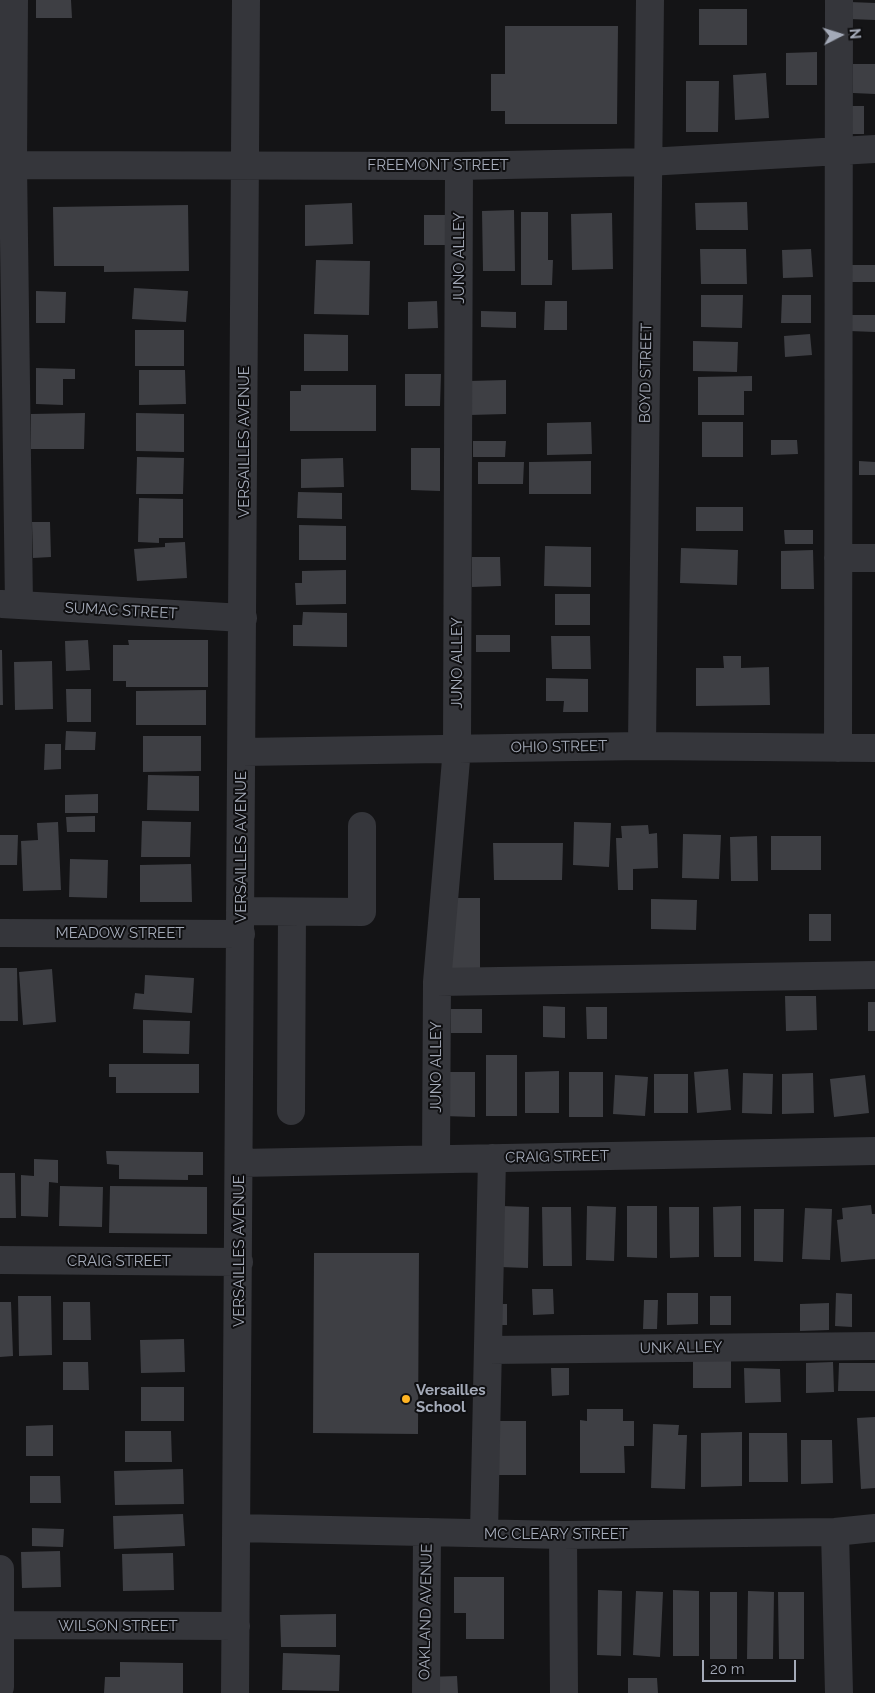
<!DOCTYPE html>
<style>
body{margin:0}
#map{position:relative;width:875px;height:1693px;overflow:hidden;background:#141416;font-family:Raleway,sans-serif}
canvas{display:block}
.north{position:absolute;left:815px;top:10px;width:50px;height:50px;-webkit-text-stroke:4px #0f0f11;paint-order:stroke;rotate:85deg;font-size:14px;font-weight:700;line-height:20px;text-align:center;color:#a4aab8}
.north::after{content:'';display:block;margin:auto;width:18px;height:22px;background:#a4aab8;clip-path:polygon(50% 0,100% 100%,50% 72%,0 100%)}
.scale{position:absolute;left:702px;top:1660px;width:94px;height:22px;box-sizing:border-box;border:2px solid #a4aab8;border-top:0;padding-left:6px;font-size:15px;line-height:18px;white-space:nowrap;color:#a4aab8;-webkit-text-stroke:4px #0f0f11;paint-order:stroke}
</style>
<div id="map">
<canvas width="875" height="1693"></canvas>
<div class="north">N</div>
<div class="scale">20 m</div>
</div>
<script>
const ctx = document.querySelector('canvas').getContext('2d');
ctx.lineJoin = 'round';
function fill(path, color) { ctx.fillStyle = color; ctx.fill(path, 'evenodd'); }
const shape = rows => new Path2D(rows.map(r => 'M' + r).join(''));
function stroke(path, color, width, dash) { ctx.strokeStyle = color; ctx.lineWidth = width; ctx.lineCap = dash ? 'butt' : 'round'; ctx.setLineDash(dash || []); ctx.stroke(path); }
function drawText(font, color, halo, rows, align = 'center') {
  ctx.font = font + ' Raleway,sans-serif'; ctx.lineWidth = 4; ctx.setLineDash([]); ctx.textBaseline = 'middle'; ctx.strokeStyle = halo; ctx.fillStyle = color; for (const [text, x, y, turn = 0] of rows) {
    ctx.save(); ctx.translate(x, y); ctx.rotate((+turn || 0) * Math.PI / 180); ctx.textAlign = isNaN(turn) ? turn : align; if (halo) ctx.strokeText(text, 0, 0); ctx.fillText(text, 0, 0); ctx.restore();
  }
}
const building = shape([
 [36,0,71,0,72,18,36,18],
 [850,2,875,3,875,20,849,19],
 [699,9,747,9,747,45,699,45],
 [505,26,618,26,617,124,505,124,505,111,491,111,491,74,505,74],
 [817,52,817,85,786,85,786,53],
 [853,64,875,64,875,94,853,93],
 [766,73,769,118,735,120,733,75],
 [686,81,719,81,718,132,686,132],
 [845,106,864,106,864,134,845,134],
 [747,202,748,230,696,230,695,203],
 [352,203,353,244,305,246,305,205],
 [188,205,189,271,104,272,104,266,54,266,53,207],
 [514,210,515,271,483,271,482,211],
 [521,212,548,212,548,260,553,260,552,285,521,285],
 [612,213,613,269,572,270,571,214],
 [424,215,446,215,446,245,424,245],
 [700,249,746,249,747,284,701,284],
 [811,249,813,277,783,278,782,250],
 [316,260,370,261,369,315,314,314],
 [851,265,875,265,875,282,851,282],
 [134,288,188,291,186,322,132,319],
 [36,291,66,292,65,323,36,323],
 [701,295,743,295,742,328,701,327],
 [782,295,811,295,811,323,781,323],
 [437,301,438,328,408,329,408,302],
 [545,301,567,301,567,330,544,330],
 [481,311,516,312,516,328,481,327],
 [850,315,875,315,875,332,849,331],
 [135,330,184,330,184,366,135,366],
 [304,334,348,335,348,371,304,371],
 [810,334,812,355,785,357,784,336],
 [693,341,738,342,737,372,693,371],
 [36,368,75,369,75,379,63,379,63,405,36,404],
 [139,370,185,370,186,404,139,405],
 [405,374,441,374,440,406,405,406],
 [752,376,752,391,744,391,744,415,698,415,698,377],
 [506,380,506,414,470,415,469,381],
 [301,385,376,385,376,431,290,431,290,391,301,391],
 [85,413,84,449,31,449,31,414],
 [136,413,184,414,184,452,136,451],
 [591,422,592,454,547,455,547,423],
 [702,422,743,422,743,457,702,457],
 [771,440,797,440,798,454,771,455],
 [473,441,506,441,505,457,473,457],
 [411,448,440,448,440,491,411,490],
 [137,457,184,458,183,494,136,494],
 [343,458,344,487,301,488,301,459],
 [591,461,591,494,529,494,529,462],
 [859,461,875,462,875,475,859,475],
 [478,462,524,462,523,484,478,484],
 [298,492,342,493,342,519,297,518],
 [139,498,183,499,183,538,159,538,159,543,138,542],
 [696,507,743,507,743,531,696,531],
 [32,522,50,522,51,557,33,558],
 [299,525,346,526,346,560,299,560],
 [784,530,813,530,813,544,785,544],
 [185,542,187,578,137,581,134,549,165,547,165,543],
 [545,546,591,547,591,587,544,586],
 [681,548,738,550,737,585,680,583],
 [813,550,814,589,781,589,781,551],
 [472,557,500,557,501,586,472,587],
 [346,570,346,604,296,605,295,583,302,583,302,571],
 [555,594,590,594,590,625,555,625],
 [303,612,347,613,347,647,293,646,293,625,302,625],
 [476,635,510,635,510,652,476,652],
 [551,636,590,636,591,669,552,669],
 [88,640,90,670,66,671,65,641],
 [128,640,208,640,208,687,126,687,126,681,113,681,113,645,129,645],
 [0,650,2,650,3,705,0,705],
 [723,656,741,656,741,668,769,667,770,705,696,706,696,668,724,668],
 [52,661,53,709,15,710,14,662],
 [546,678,588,679,588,712,563,712,564,701,546,701],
 [66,689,91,689,91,722,67,722],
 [206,690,206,725,136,725,136,691],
 [66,731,96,732,95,750,65,750],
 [143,736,201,736,201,771,143,772],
 [45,744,61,744,61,769,44,770],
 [148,775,199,776,199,811,147,810],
 [98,794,98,813,65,813,65,795],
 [95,816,95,832,67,832,66,817],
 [142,821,191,822,190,857,141,857],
 [58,822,61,890,23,891,21,841,38,840,37,823],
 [574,822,611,823,609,867,573,865],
 [648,825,649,834,657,833,658,868,633,869,633,890,618,890,616,838,622,838,621,826],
 [683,834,721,835,719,879,682,878],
 [0,835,18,835,17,865,0,865],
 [757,836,758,881,731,881,730,837],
 [771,836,821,836,821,870,771,870],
 [493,843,563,843,562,880,494,880],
 [70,859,108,860,107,898,69,897],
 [191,864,192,902,140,902,140,865],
 [446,898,480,898,480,971,446,971],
 [651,899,697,900,696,930,651,929],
 [809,914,831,914,831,941,809,941],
 [0,968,17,968,18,1021,0,1021],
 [52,969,56,1022,23,1025,19,972],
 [145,975,194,978,192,1013,133,1009,135,993,144,994],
 [785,996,816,996,817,1030,786,1031],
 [868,1002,875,1002,875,1031,868,1031],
 [543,1006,565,1007,565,1038,543,1037],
 [586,1007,607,1007,607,1039,587,1039],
 [451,1009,482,1009,482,1033,451,1033],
 [143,1020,190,1021,189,1054,143,1053],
 [486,1055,517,1055,517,1116,486,1116],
 [109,1064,199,1064,199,1093,116,1093,116,1077,109,1077],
 [728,1069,731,1110,697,1113,694,1072],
 [559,1071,559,1113,525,1113,525,1072],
 [443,1072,475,1072,475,1117,443,1116],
 [569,1072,603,1072,603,1117,569,1117],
 [743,1073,773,1074,772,1114,742,1113],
 [813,1073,814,1113,782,1114,782,1074],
 [654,1074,688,1074,688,1113,654,1113],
 [615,1075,648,1077,645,1116,613,1114],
 [865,1075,869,1113,834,1117,830,1079],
 [106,1151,203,1152,203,1175,188,1175,188,1180,119,1179,119,1165,107,1164],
 [34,1159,58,1160,58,1183,49,1182,48,1217,21,1216,21,1175,34,1176],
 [0,1173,15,1173,16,1218,0,1218],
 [60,1186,103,1187,102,1227,59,1226],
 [110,1186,207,1187,207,1234,109,1233],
 [871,1205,872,1214,875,1214,875,1259,841,1262,837,1220,843,1219,842,1208],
 [502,1206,529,1207,528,1268,500,1267],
 [587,1206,616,1207,614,1261,586,1260],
 [627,1206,657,1206,657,1258,627,1257],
 [741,1206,741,1257,714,1257,713,1207],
 [542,1207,571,1207,572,1266,543,1266],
 [669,1207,699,1207,699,1257,670,1258],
 [805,1208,832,1209,830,1260,802,1259],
 [754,1209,784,1209,783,1262,754,1261],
 [314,1253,419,1253,418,1434,313,1433],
 [532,1289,553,1289,554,1314,533,1315],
 [667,1293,698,1293,698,1324,667,1325],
 [836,1293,852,1294,852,1327,835,1326],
 [18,1296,51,1296,52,1355,19,1356],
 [710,1296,731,1296,731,1325,710,1325],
 [644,1300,658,1300,657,1329,643,1329],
 [0,1302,11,1302,13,1356,0,1357],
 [63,1302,90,1302,91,1340,63,1340],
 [829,1303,829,1330,800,1331,800,1304],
 [492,1304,507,1304,507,1325,491,1325],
 [184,1339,185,1372,141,1373,140,1340],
 [693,1360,731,1360,731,1388,693,1388],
 [63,1362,88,1362,89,1390,63,1390],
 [833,1362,834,1392,806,1393,806,1363],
 [839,1363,875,1363,875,1391,838,1391],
 [551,1368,569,1368,569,1395,552,1396],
 [744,1368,780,1369,781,1402,745,1403],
 [141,1387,184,1387,184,1421,141,1421],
 [587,1409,623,1409,623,1421,634,1421,634,1446,624,1446,625,1473,580,1473,580,1420,587,1421],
 [875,1417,875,1488,861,1489,857,1418],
 [492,1421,526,1421,526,1475,492,1475],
 [653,1424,679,1425,678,1435,687,1435,685,1489,651,1488],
 [53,1425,53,1456,26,1456,26,1426],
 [125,1431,171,1431,172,1462,125,1462],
 [742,1432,742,1486,701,1487,701,1433],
 [749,1433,787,1433,788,1482,749,1482],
 [801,1440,832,1440,833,1483,801,1484],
 [183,1469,184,1504,115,1505,114,1471],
 [30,1476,60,1476,61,1503,30,1503],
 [183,1514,185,1546,114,1549,113,1516],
 [32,1528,64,1529,63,1547,32,1546],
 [60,1551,61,1587,22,1588,21,1552],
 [173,1553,174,1590,123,1591,122,1554],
 [454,1577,504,1577,504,1639,466,1639,466,1613,454,1613],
 [598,1590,622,1591,621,1656,597,1655],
 [673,1590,699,1591,699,1656,673,1656],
 [636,1591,663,1592,660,1657,633,1655],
 [748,1591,774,1592,773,1659,747,1659],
 [710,1592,737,1592,737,1659,710,1659],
 [778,1592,804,1592,804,1659,779,1659],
 [336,1614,336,1647,281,1647,280,1615],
 [283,1653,340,1655,339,1691,282,1690],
 [120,1662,183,1663,183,1693,104,1693,105,1677,120,1677],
 [457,1676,458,1693,427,1693,427,1677],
 [628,1678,657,1678,658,1693,628,1693]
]);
const minor = shape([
 [14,0,13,165,19,605],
 [0,165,459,166,648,162,875,149],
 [838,558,875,558],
 [2,604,243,618],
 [642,746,650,0],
 [838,748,839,0],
 [242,752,642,746,875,748],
 [240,911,362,912,362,826],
 [0,933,241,934],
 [437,982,875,975],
 [291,1111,292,912],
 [436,1159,437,982,457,748,459,166],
 [240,1163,875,1151],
 [0,1260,239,1262],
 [488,1350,875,1346],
 [237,1528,563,1535,835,1532,875,1528],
 [835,1532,839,1693],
 [484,1533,492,1158],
 [563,1535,564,1693],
 [0,1569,0,1687],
 [0,1625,236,1626],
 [235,1693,246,0],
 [426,1693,427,1532]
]);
const markers = [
 [406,1399,5,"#ffb423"]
];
const streetNames = [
 ["FREEMONT STREET",438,165],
 ["JUNO ALLEY",459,258,-90],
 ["BOYD STREET",646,373,-89],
 ["VERSAILLES AVENUE",244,442,-90],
 ["SUMAC STREET",121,611,3],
 ["JUNO ALLEY",457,663,-90],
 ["OHIO STREET",559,747,-1],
 ["VERSAILLES AVENUE",241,847,-90],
 ["MEADOW STREET",120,933],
 ["JUNO ALLEY",436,1067,-90],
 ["CRAIG STREET",557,1157,-1],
 ["VERSAILLES AVENUE",239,1251,-90],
 ["CRAIG STREET",119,1261],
 ["UNK ALLEY",681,1348,-1],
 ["MC CLEARY STREET",556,1534],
 ["OAKLAND AVENUE",426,1612,-89],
 ["WILSON STREET",118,1626]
];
const poiNames = [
 ["Versailles",416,1390],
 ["School",416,1407]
];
fill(building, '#3e3f44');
stroke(minor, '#35363b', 28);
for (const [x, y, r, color] of markers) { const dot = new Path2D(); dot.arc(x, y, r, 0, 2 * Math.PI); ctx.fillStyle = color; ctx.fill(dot); stroke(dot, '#0f0f11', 2); }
drawText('15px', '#a4aab8', '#0f0f11', streetNames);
drawText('bold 15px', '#a4aab8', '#0f0f11', poiNames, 'left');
</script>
